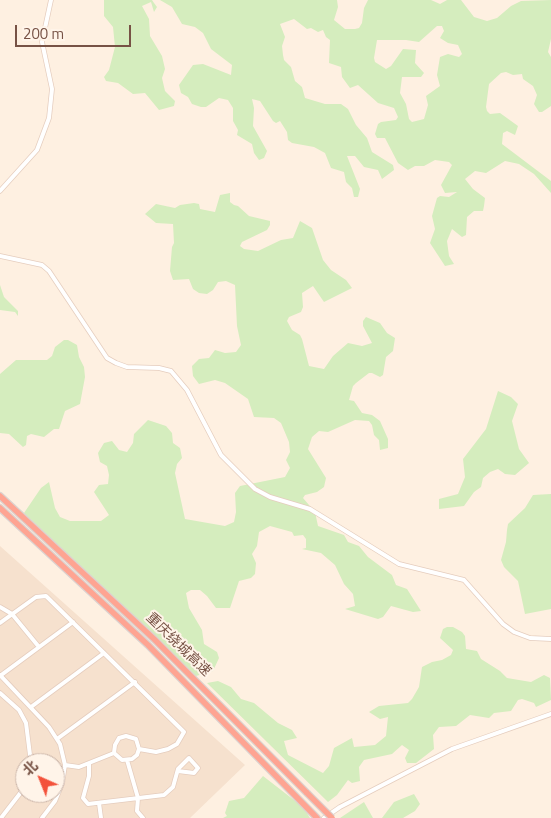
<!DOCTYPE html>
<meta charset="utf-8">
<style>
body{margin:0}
#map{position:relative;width:551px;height:818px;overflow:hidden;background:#fef0e1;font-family:"Titillium Web","Noto Sans SC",sans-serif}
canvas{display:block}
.north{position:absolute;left:15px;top:753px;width:50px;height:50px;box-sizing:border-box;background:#fff4e9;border:1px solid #c9b3a7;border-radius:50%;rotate:316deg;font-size:14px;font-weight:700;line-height:20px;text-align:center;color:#775245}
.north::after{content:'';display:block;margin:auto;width:18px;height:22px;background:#f3523b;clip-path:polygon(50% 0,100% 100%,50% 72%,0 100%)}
.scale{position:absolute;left:15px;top:25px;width:116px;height:22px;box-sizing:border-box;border:2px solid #775245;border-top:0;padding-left:6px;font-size:15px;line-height:18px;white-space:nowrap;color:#775245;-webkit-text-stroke:4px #fff4e9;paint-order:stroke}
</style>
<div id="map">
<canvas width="551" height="818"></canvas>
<div class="north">北</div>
<div class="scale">200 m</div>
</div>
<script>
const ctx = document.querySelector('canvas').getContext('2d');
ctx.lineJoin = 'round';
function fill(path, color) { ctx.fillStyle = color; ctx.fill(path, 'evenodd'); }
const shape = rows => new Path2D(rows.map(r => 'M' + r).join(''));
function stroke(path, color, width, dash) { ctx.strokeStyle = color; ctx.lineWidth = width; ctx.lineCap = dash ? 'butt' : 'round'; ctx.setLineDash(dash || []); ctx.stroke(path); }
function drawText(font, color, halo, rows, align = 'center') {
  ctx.font = font + ' "Titillium Web","Noto Sans SC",sans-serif'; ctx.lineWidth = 4; ctx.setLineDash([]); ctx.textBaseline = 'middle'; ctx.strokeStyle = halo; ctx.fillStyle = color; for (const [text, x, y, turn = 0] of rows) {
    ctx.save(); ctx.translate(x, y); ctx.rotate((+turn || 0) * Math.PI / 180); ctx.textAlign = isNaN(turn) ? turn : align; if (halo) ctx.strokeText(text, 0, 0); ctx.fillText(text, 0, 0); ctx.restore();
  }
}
const residential = shape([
 [0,546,245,765,190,818,0,818],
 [25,763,55,763,55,793,25,793]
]);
const green = shape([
 [104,0,152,0,154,3,157,7,154,12,151,2,142,6,149,19,150,36,162,56,165,69,162,78,165,91,175,101,174,106,159,110,145,93,133,94,118,83,106,81,104,77,109,70,115,47,113,27,104,16],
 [160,0,337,0,338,7,334,20,345,29,355,29,359,28,362,23,364,8,368,0,431,0,440,4,447,0,461,0,474,17,487,21,497,18,511,6,521,1,551,0,551,39,548,52,551,57,551,106,542,112,539,112,534,104,537,95,533,86,523,79,522,74,513,75,506,72,501,73,489,84,486,107,487,111,490,114,500,113,518,126,515,135,507,131,503,133,502,144,551,181,551,193,534,174,519,164,505,161,486,173,475,171,465,179,473,189,485,198,484,206,483,211,474,211,467,217,466,235,462,237,452,229,447,241,449,256,454,264,445,266,430,243,435,229,432,216,437,198,440,196,449,197,457,192,445,193,441,185,452,165,449,162,435,160,424,166,415,166,408,170,398,163,385,138,377,138,375,134,378,124,381,122,396,120,398,117,394,108,378,103,358,85,350,88,342,77,341,67,329,63,330,40,326,37,323,30,318,32,311,28,307,29,294,19,280,24,285,37,282,46,283,55,284,60,291,67,295,81,302,87,305,98,325,104,341,104,348,109,356,125,367,138,372,152,393,165,394,170,382,179,378,170,364,167,355,156,347,156,360,189,358,197,354,197,352,188,346,182,344,172,331,168,325,153,314,147,292,143,288,140,287,132,280,121,276,123,273,121,260,101,252,99,254,108,253,126,267,151,264,158,259,160,254,153,252,144,237,135,238,130,233,121,233,108,228,100,219,98,206,107,201,107,192,104,188,97,181,93,179,85,193,65,203,64,231,75,232,65,211,49,203,33,195,27,182,24,172,7],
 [437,26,442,26,444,31,440,38,448,43,458,45,462,54,459,57,448,54,440,57,437,75,440,86,426,96,428,105,424,119,412,122,409,119,406,104,400,93,402,77,421,77,424,73,415,63,416,50,403,49,391,66,386,69,375,62,374,58,377,40,406,40,419,42],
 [230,193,230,202,234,205,238,206,249,216,270,221,270,225,267,230,242,242,240,246,244,249,258,251,281,240,293,238,300,221,312,228,323,260,331,270,346,280,352,288,324,302,313,286,302,293,303,307,301,312,289,317,287,321,292,330,300,335,302,339,309,366,324,369,333,356,348,343,362,346,372,343,363,326,363,321,366,317,380,323,387,333,395,338,393,351,386,357,383,375,380,377,372,373,369,373,356,383,353,386,349,400,354,401,362,413,372,415,380,421,388,439,388,448,380,450,379,440,374,435,372,425,369,421,355,420,328,432,319,431,312,437,308,449,326,478,324,487,317,492,305,495,303,498,315,512,318,526,344,535,348,542,359,546,368,557,392,575,396,585,407,589,421,611,413,612,391,606,383,617,378,619,345,609,355,606,353,594,344,584,335,565,321,553,302,549,306,548,306,539,303,535,294,536,292,532,270,526,259,532,257,546,252,554,256,563,255,574,251,578,239,581,230,608,216,608,207,596,200,590,191,590,186,593,189,608,202,630,204,644,217,652,219,658,213,671,196,676,24,513,41,488,49,482,55,508,60,517,70,521,101,521,109,515,94,492,99,485,108,484,109,475,107,466,100,462,98,453,104,443,112,441,119,450,127,452,133,443,134,434,148,420,166,426,172,433,173,443,180,448,182,458,177,464,175,473,185,519,225,526,234,522,236,512,235,493,240,486,285,477,290,468,286,460,290,452,289,442,281,423,274,418,254,417,248,399,225,383,215,380,199,384,193,376,192,366,199,359,209,358,215,350,225,353,236,352,241,345,237,326,235,285,226,281,218,282,213,290,207,294,199,293,193,289,189,279,173,280,170,271,172,247,174,243,173,224,156,223,145,214,156,204,175,208,180,205,194,203,199,204,200,209,215,212,220,195],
 [0,285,4,297,18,311,18,316,15,312,0,310],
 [64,340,68,340,77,345,79,357,84,367,85,377,80,404,65,411,59,429,54,429,44,437,31,434,27,436,26,445,23,447,9,434,0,433,0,374,16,360,47,360,52,356,55,347],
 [498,391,511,397,518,404,512,421,519,449,529,463,515,475,505,474,498,469,490,472,483,478,481,487,474,492,464,506,439,509,439,499,458,494,465,477,463,459,486,429],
 [551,494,551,609,525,614,518,581,504,567,501,560,506,542,507,530,508,524,525,508,533,495],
 [447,627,453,627,462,632,465,636,466,649,477,651,481,659,500,671,507,678,531,682,544,675,550,678,551,700,536,707,534,703,522,699,518,700,511,711,494,713,489,718,470,715,456,726,439,727,433,735,434,749,416,763,407,763,405,758,409,750,402,745,392,754,364,760,359,767,360,781,352,783,348,780,337,795,328,802,207,683,218,681,231,687,241,699,254,703,278,723,292,730,297,738,284,741,288,755,323,773,329,766,334,748,352,738,354,747,375,745,386,736,388,717,380,719,369,712,379,706,408,703,412,699,419,687,422,667,432,662,442,660,451,655,453,650,440,638,443,629],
 [263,776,303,807,310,818,223,818,227,816,225,813,229,801,244,798],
 [414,794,420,804,415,811,403,818,382,818,394,802],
 [364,802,373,818,340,818]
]);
const minor = shape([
 [0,191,37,150,49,118,52,89,42,42,51,0],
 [0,256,42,265,49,271,107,358,116,363,127,367,159,368,171,371,187,390,221,455,255,489,270,497,310,509,399,564,464,580,503,624,514,632,530,638,551,639],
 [0,607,12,614,39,647],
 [0,623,36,597,46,596,184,732,177,744,168,749,156,752,139,749],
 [0,675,49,727,60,744,65,765,62,784,55,801,42,818],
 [0,676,73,622],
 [0,693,19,710,26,723,31,763],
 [31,707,104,653],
 [57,739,135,682],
 [127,760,138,798,137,811,143,818],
 [89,763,89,776,83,798,88,804,164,795,173,787,178,769,189,758,198,768,194,773,178,771],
 [65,765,79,767,114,753,122,760,132,759,137,755,139,749,136,739,126,736,119,738,115,745,114,753],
 [99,803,101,818],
 [1,818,25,787],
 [324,818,340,807,452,749,551,714]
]);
const highway = shape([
 [0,496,154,639,307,793],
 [0,508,148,645,317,818]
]);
const highwayBridge = shape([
 [307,793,332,818]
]);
const streetNames = [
 ["重庆绕城高速",178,645,44]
];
fill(residential, '#f6e1ce');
fill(green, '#d5edbe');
stroke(minor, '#e5cdbe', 5.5);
stroke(highway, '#dcd2cf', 8);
stroke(minor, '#fff', 4);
stroke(highway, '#fea492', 5.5);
stroke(highwayBridge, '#dcd2cf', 8, []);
stroke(highwayBridge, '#fea492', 5.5);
drawText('14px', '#775245', '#fff4e9', streetNames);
</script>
